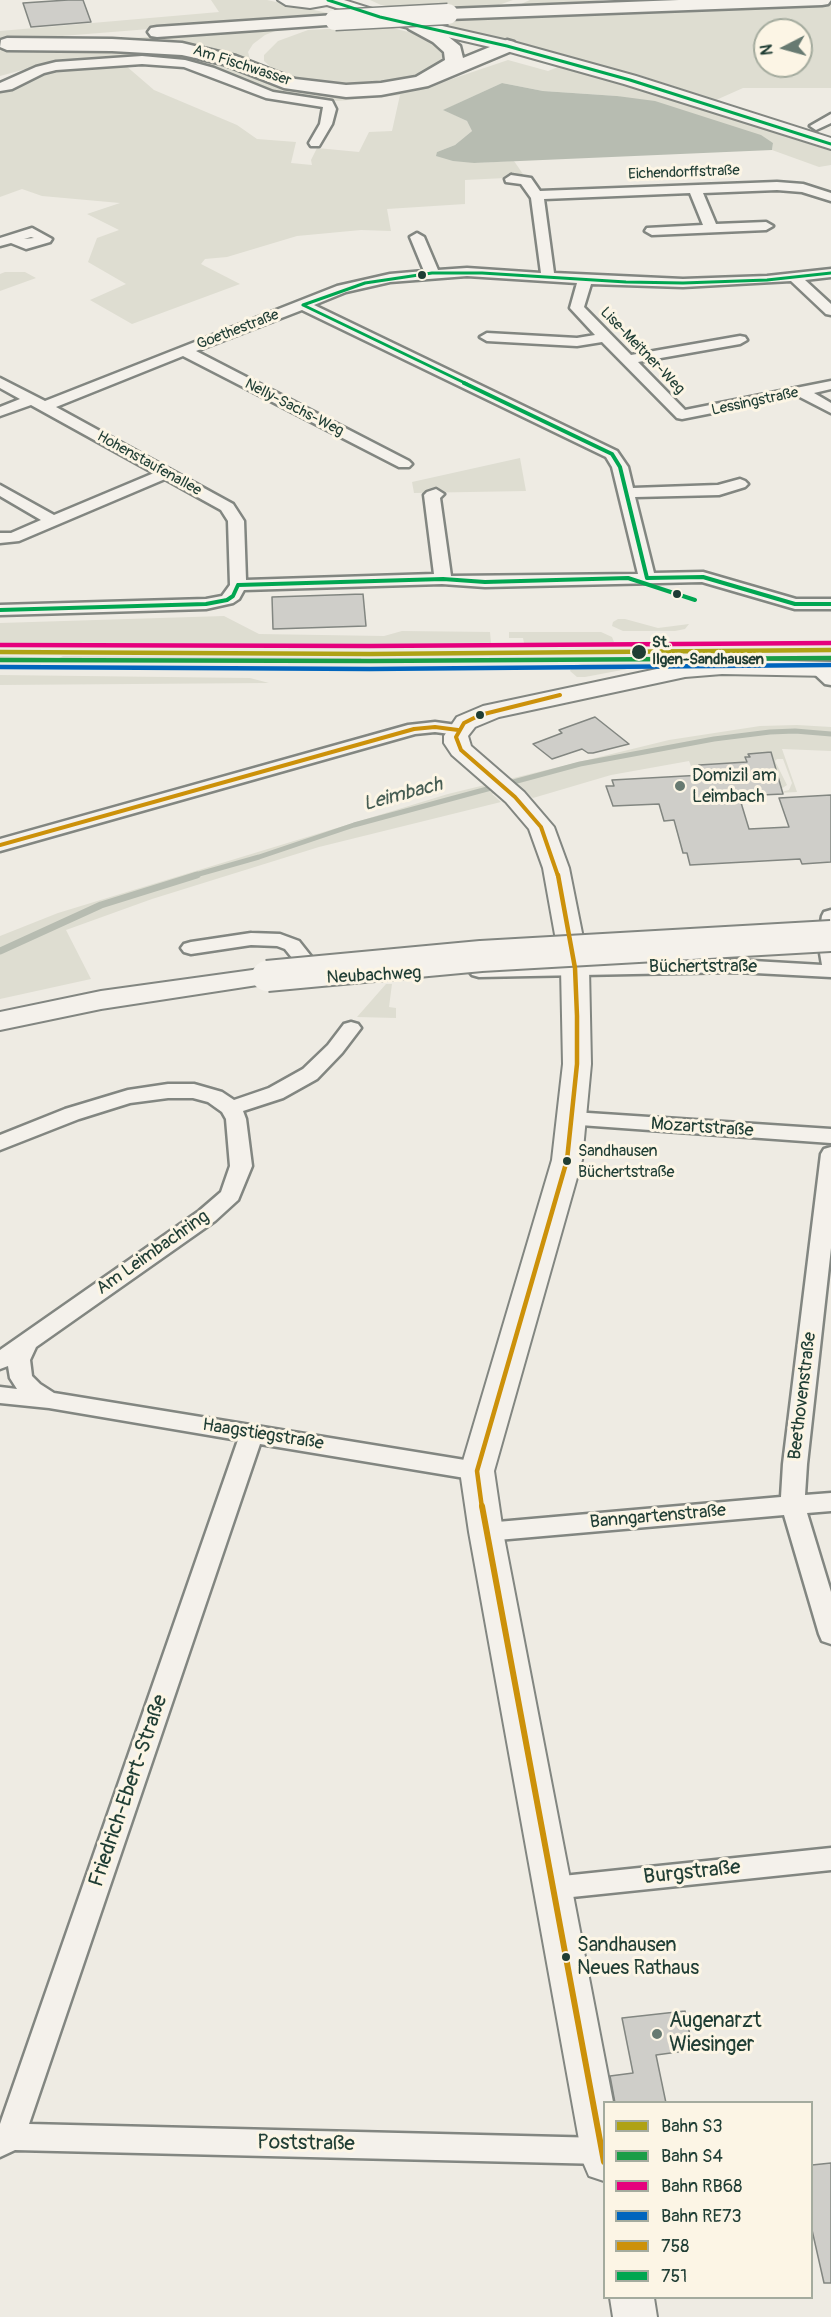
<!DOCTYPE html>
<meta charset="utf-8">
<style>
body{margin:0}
#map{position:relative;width:831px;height:2317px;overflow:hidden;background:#eeebe3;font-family:Pangolin,sans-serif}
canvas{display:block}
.legend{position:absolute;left:603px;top:2101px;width:210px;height:198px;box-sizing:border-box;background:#fcf5e5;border:2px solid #a4ab9e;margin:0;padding:8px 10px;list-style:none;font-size:18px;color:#1f3d34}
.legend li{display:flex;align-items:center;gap:12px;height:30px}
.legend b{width:30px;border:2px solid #a4ab9e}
.north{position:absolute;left:753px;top:18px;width:60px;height:60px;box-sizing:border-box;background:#fcf5e5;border:2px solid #a4ab9e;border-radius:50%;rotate:264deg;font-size:16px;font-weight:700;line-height:24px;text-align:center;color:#1f3d34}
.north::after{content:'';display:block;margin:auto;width:21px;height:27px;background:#677a71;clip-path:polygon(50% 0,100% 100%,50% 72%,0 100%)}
</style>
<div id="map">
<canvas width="831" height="2317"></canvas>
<ul class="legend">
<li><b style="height:8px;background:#afa215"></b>Bahn S3</li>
<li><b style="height:8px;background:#1a9d47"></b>Bahn S4</li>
<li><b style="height:8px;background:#e5007d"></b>Bahn RB68</li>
<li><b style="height:8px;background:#0065bd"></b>Bahn RE73</li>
<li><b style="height:8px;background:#cc910a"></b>758</li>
<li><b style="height:8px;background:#00a651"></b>751</li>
</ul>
<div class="north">N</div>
</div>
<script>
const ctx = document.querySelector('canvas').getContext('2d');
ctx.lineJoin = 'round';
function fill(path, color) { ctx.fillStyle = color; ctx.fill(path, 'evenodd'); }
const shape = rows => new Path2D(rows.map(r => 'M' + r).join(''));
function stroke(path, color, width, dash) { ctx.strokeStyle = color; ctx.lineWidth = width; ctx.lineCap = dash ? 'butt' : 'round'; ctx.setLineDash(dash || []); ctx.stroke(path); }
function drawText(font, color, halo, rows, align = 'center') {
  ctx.font = font + ' Pangolin,sans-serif'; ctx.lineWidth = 6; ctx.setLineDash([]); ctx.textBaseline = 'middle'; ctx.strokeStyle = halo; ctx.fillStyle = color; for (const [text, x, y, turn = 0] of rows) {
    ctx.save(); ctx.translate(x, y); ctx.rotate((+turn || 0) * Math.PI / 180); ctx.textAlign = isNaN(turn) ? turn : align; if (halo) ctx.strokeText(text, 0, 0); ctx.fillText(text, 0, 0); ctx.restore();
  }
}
const green = shape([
 [211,0,267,0,342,16,199,25,0,41,0,31,219,12],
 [370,0,513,0,490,8,423,12,381,5],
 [530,0,597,0,616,3,512,8],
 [831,4,831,88,743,88,716,100,636,74,631,77,447,29,445,21,565,13],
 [765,30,801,30,801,66,765,66],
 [385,26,420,35,432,40,448,56,444,66,428,76,363,88,283,78,264,61,264,55,278,41,308,30],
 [283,28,265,35,253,44,248,52,250,59,247,65,232,58,71,42],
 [19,48,159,50,223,62,287,88,313,94,336,95,378,93,440,83,508,60,548,71,558,67,663,96,831,151,831,165,819,167,772,150,773,143,617,96,543,91,502,83,444,110,467,121,472,131,455,145,437,152,474,163,514,161,525,177,465,180,465,204,387,209,391,231,361,230,297,236,227,257,205,259,201,264,240,284,132,324,90,300,126,284,88,262,97,238,119,230,87,214,120,203,42,196,22,189,0,197,0,84,54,70,125,65,154,90,237,125,257,139,296,142,291,163,312,165,311,160,317,148,359,152,369,132,392,131,400,95,338,101,290,96,266,91,203,64,164,58,122,58,41,65,0,76,0,50],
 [5,272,25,272,36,278,0,291,0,274],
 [520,458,526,491,414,493,412,482],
 [224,616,259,634,384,636,402,631,490,632,491,643,524,643,523,638,509,638,509,632,601,632,612,637,614,642,490,645,0,643,0,623],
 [618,619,625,619,658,628,689,624,685,629,675,631,623,631,612,626,613,622],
 [0,656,59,658,63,656,361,658,363,662,348,662,347,659,340,661,7,660,0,662],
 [659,663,585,677,577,677,570,671,572,667,581,664],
 [0,675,250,678,269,683,0,685],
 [797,725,831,727,831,751,782,749,797,792,777,793,789,790,792,783,783,759,777,759,775,761,787,785,778,791,781,785,771,752,749,754,750,757,745,757,747,762,691,766,689,761,611,775,533,798,521,788,492,794,501,802,319,847,152,899,66,930,91,979,0,999,0,936,58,913,448,794,669,740,760,726],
 [386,984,392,984,389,1007,396,1008,396,1018,357,1017]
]);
const water = shape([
 [502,83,543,91,617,96,655,101,761,135,773,143,772,150,474,163,453,161,436,156,437,152,455,145,472,131,467,121,443,110]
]);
const streamFar1 = shape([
 [192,876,259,857,354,825,580,764,714,739,770,732,795,731,831,734]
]);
const stream = shape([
 [0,951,101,905,197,875]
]);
const building = shape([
 [68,0,83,0,91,22,31,27,23,3,68,0],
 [363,594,366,626,273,629,272,597,363,594],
 [595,717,629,744,593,753,588,753,582,749,552,759,533,744,562,733,559,730,595,717],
 [771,752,783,794,739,796,749,829,789,827,779,798,831,795,831,862,802,864,800,859,690,865,687,853,683,853,674,820,664,821,659,804,613,806,606,786,614,786,612,780,703,775,699,765,747,762,745,757,750,757,748,754,771,752],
 [685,2011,693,2050,656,2055,666,2103,615,2103,610,2076,633,2073,622,2018,685,2011],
 [831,2163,831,2283,824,2283,812,2230,812,2165,831,2163]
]);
const street = shape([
 [142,56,185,60,214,68,273,92,332,101,336,109,332,124,319,146,311,146,309,143,320,124,323,107,266,98,184,67,142,64,56,70,44,73,12,89,0,91,0,83,36,67,56,62,142,56],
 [831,114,831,123,816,130,810,126,831,114],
 [511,175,531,178,540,191,777,182,803,184,831,193,831,201,802,192,777,190,703,193,716,224,766,222,773,226,766,230,652,235,645,231,647,228,703,225,690,193,544,199,554,273,683,279,767,276,831,269,831,277,805,280,831,304,831,315,826,314,791,281,683,287,591,284,584,307,631,355,740,336,745,337,747,340,740,344,638,362,685,410,831,381,831,389,814,393,831,403,831,413,798,396,682,419,677,418,602,342,577,346,487,341,480,337,487,333,577,338,595,335,570,308,577,283,467,276,390,282,346,292,314,305,617,451,628,467,633,488,718,485,740,479,745,481,748,484,745,487,719,495,635,497,654,573,703,572,796,599,831,599,831,609,795,609,702,582,485,587,442,584,244,590,239,599,233,603,206,609,0,615,0,605,206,599,222,596,230,585,228,521,221,510,165,479,19,541,0,543,0,533,11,533,41,520,0,496,0,485,54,515,154,473,31,405,0,416,0,407,20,399,0,388,0,378,45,401,337,286,390,274,424,271,410,237,417,233,424,237,438,270,467,268,541,273,531,198,521,184,506,182,505,179,511,175],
 [302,310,606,457,612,467,638,574,451,576,440,498,444,494,436,489,427,492,424,495,434,574,246,580,244,521,233,504,56,407,183,356,399,467,409,467,412,464,409,461,196,351,302,310],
 [32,228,52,239,50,242,26,249,11,243,0,246,0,238,32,228],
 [31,237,34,238,24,239,31,237],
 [817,664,831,672,831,685,825,684,809,669,811,665,817,664],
 [435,722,464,726,467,730,464,734,458,735,435,732,415,734,0,851,0,839,408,725,435,722],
 [831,910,831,977,736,972,479,977,472,975,469,971,472,967,479,965,736,960,822,965,818,941,822,916,824,912,831,910],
 [251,933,280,934,299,941,329,979,326,983,319,985,312,983,285,949,277,946,251,945,191,954,184,952,181,948,184,944,191,942,251,933],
 [351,1022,358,1024,361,1028,342,1053,317,1079,283,1098,243,1111,246,1119,252,1166,238,1200,215,1221,36,1347,30,1360,32,1376,40,1384,54,1393,477,1462,485,1465,489,1471,485,1477,477,1480,260,1444,29,2124,603,2138,604,2164,15,2150,0,2157,0,2124,238,1440,49,1408,0,1403,0,1387,17,1389,10,1378,8,1366,0,1369,0,1350,199,1211,221,1192,230,1166,226,1119,222,1112,208,1102,193,1098,168,1098,130,1103,79,1119,0,1150,0,1135,65,1109,128,1090,168,1084,194,1084,222,1092,234,1100,269,1088,303,1069,328,1045,344,1024,351,1022],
 [573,1112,831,1129,831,1143,566,1124,563,1119,566,1114,573,1112],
 [831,1147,831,1248,807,1464,805,1495,831,1493,831,1511,807,1513,831,1592,831,1644,822,1641,819,1634,784,1515,486,1541,477,1538,474,1532,477,1526,486,1523,781,1497,783,1464,821,1154,824,1149,831,1147],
 [831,1848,831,1870,553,1899,543,1896,539,1888,543,1880,553,1877,831,1848]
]);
const secondary = shape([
 [278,0,344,0,385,13,513,42,636,76,831,138,831,149,624,84,503,50,374,20,327,5,310,8,286,5,278,0],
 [722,660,831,662,831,676,722,674,685,677,499,717,475,727,468,736,471,746,524,792,554,827,569,868,589,968,591,1064,582,1160,494,1471,503,1532,613,2102,604,2102,604,2181,589,2176,583,2162,469,1532,460,1471,552,1160,563,1064,561,968,543,868,529,829,506,802,452,755,444,743,444,736,457,717,483,706,685,663,722,660],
 [267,968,277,970,281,976,277,982,101,1009,0,1030,0,1012,101,991,267,968],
 [610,2298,654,2298,657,2317,613,2317,610,2298]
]);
const primary = shape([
 [679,0,831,0,828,4,822,5,448,19,442,18,439,14,442,10,448,9,679,0],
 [335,15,341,16,344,20,341,24,157,37,151,36,148,32,151,28,157,27,335,15],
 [415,20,445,34,460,46,463,58,507,40,514,42,516,46,514,50,428,86,381,95,346,97,284,88,223,64,182,55,112,51,7,50,0,47,1,40,7,38,112,39,182,43,236,56,295,79,346,85,381,83,416,77,445,60,444,52,433,42,409,29,406,25,409,21,415,20]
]);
const secondaryBridge = shape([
 [267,976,481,956,831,936]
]);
const primaryBridge = shape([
 [335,20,448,14]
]);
const bus1Far2 = shape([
 [0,845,414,729,435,727,458,730],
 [558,876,541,827,515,797,461,750,456,737,464,723,480,715,560,695]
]);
const bus1Far1 = shape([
 [482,1508,477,1471,567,1160,577,1064,577,1016,575,968,558,875]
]);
const bus1 = shape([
 [482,1506,604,2162]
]);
const bus2Far1 = shape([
 [328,0,380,17,507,46,630,80,831,144],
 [303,305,467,384],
 [303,305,365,283,432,273,482,273,626,282,683,283,767,280,831,273]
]);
const bus2 = shape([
 [464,383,612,454,620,467,647,578,703,577,795,604,831,604],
 [238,585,443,579,485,582,628,578,695,600],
 [0,610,206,604,227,600,233,596,238,585]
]);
const rail1 = shape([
 [0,652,370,654,831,650]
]);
const rail2 = shape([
 [0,660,370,661,831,658]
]);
const rail3 = shape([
 [0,645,370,646,831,643]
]);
const rail4 = shape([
 [0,667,370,669,831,665]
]);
const markers = [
 [422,275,5,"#1f3d34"],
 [677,594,5,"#1f3d34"],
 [639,652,8,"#1f3d34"],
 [480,715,5,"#1f3d34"],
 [680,786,6,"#677a71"],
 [567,1161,5,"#1f3d34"],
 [566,1957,5,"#1f3d34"],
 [657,2034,6,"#677a71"]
];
const farStreetnames = [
 ["Am Fischwasser",242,66,18],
 ["Eichendorffstraße",684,173,-2],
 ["Goethestraße",238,330,-21],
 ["Lise-Meitner-Weg",642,351,46],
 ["Lessingstraße",755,402,-12],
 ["Nelly-Sachs-Weg",294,408,27],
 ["Hohenstaufenallee",149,464,29]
];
const farStopnames = [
 ["St.",652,643],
 ["Ilgen-Sandhausen",652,660]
];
const busNames = [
 ["Sandhausen",578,1152],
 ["Büchertstraße",578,1173]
];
const poiNames = [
 ["Domizil am",692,776],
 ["Leimbach",692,797]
];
const streetNames = [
 ["Büchertstraße",703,967],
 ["Neubachweg",374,976,-3],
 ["Mozartstraße",702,1128,4],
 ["Am Leimbachring",153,1253,-35],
 ["Beethovenstraße",803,1396,-83],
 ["Haagstiegstraße",263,1435,9],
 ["Banngartenstraße",658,1517,-5]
];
const waterNames = [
 ["Leimbach",403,795,-15]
];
const nearBusnames = [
 ["Sandhausen",577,1946],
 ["Neues Rathaus",577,1969]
];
const nearStreetnames = [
 ["Friedrich-Ebert-Straße",129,1791,-71],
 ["Burgstraße",692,1873,-6],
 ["Poststraße",306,2144,1]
];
const nearPoinames = [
 ["Augenarzt",669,2022],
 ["Wiesinger",669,2046]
];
fill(green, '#deddd1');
fill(water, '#b7bcb1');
stroke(streamFar1, '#b7bcb1', 5);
stroke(stream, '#b7bcb1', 7);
fill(building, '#cfcec9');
stroke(building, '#828681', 1.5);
stroke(street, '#828681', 5);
stroke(secondary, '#828681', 4);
stroke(primary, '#828681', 5);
fill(street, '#f4f1eb');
fill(secondary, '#f4f1eb');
fill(primary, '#f4f1eb');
stroke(secondaryBridge, '#828681', 34, []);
stroke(primaryBridge, '#828681', 23, []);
stroke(secondaryBridge, '#f4f1eb', 30);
stroke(primaryBridge, '#f4f1eb', 20);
stroke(bus1Far2, '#cc910a', 4);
stroke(bus1Far1, '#cc910a', 4.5);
stroke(bus1, '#cc910a', 6);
stroke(bus2Far1, '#00a651', 3);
stroke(bus2, '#00a651', 4);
stroke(rail1, '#afa215', 4.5);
stroke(rail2, '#1a9d47', 4.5);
stroke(rail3, '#e5007d', 4.5);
stroke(rail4, '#0065bd', 4.5);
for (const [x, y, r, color] of markers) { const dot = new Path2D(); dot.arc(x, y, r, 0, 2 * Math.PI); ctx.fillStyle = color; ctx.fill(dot); stroke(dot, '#fcf5e5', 2); }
drawText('15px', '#1f3d34', '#fcf5e5', farStreetnames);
drawText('bold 15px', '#1f3d34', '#fcf5e5', farStopnames, 'left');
drawText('16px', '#1f3d34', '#fcf5e5', busNames, 'left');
drawText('18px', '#1f3d34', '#fcf5e5', poiNames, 'left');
drawText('18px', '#1f3d34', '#fcf5e5', streetNames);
drawText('italic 20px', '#465d53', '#fcf5e5', waterNames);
drawText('20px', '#1f3d34', '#fcf5e5', nearBusnames, 'left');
drawText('21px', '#1f3d34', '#fcf5e5', nearStreetnames);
drawText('21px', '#1f3d34', '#fcf5e5', nearPoinames, 'left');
</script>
